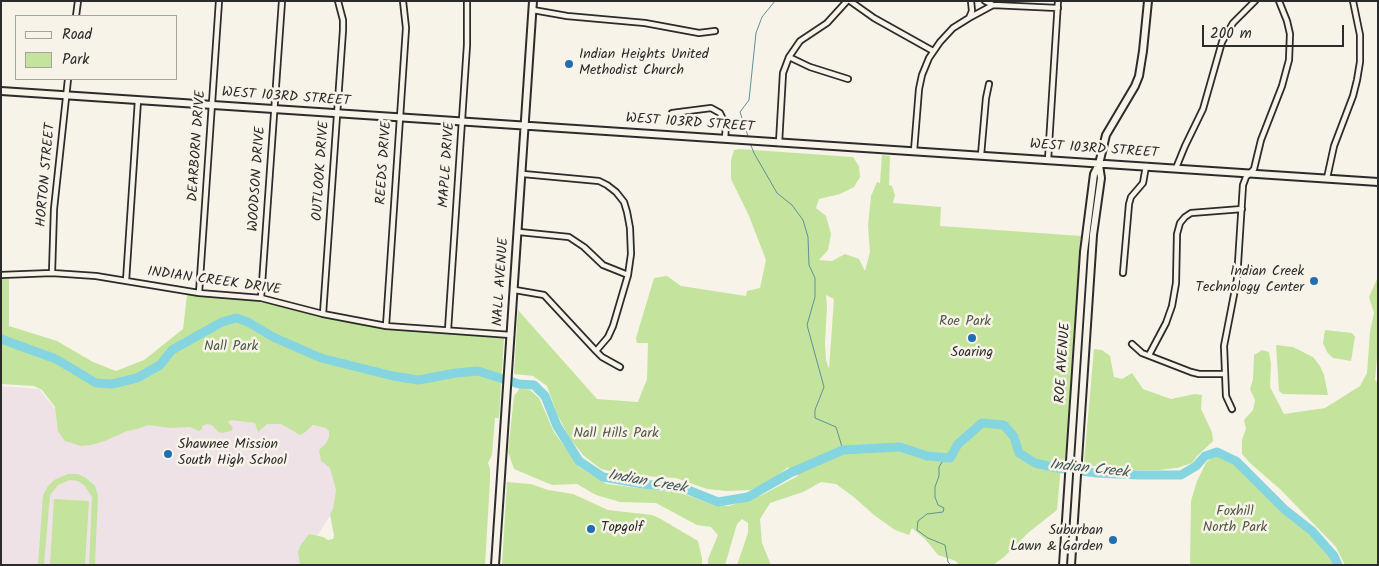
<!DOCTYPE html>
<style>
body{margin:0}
#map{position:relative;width:1379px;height:566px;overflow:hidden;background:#f7f3e8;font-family:Kalam,sans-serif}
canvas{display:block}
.frame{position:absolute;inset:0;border:2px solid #2b2b2b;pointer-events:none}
.legend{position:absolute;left:15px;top:15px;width:162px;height:65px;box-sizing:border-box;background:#f7f3e8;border:1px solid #a5a39c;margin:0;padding:6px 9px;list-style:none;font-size:15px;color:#2b2b2b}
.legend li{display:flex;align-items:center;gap:10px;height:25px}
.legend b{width:25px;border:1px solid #a5a39c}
.scale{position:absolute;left:1202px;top:25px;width:142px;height:22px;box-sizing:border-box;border:2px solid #2b2b2b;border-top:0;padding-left:6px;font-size:15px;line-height:18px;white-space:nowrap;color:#2b2b2b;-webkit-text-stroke:4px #f7f3e8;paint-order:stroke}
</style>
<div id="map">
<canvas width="1379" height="566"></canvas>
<div class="frame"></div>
<ul class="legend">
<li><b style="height:6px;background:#f7f3e8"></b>Road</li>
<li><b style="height:14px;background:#c4e49d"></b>Park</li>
</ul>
<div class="scale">200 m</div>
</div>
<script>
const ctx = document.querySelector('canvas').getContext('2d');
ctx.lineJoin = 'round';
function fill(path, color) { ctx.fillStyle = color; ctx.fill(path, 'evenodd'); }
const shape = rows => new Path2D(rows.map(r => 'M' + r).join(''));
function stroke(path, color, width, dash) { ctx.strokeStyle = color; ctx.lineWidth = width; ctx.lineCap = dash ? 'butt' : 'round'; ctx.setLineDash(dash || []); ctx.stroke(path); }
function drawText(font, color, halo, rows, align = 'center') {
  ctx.font = font + ' Kalam,sans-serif'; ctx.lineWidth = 5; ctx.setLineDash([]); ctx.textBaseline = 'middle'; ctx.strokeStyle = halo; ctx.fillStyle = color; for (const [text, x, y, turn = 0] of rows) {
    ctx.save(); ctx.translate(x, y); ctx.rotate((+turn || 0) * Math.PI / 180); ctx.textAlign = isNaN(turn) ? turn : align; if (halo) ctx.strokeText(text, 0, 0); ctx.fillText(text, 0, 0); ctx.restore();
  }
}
const built = shape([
 [1,386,39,389,55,409,74,423,327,413,339,477,334,510,307,551,306,565,1,565]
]);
const green = shape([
 [740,149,853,157,859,166,860,177,854,187,840,194,819,199,816,208,826,216,831,234,828,250,819,260,832,261,845,254,859,259,865,271,870,252,868,226,871,196,877,182,880,183,882,155,890,156,889,185,892,186,895,195,893,203,941,207,940,226,1081,236,1066,450,1064,466,1061,465,1057,510,1029,532,1004,557,993,565,959,565,956,561,938,555,925,539,912,528,909,535,895,530,874,515,855,498,836,484,821,482,803,492,770,503,760,519,762,543,771,565,737,565,748,533,748,523,742,519,737,524,725,565,708,565,708,559,718,535,711,527,697,525,656,503,620,502,596,495,577,484,552,485,514,469,508,452,514,396,520,388,530,390,539,398,554,432,579,467,607,484,681,493,714,505,729,506,762,495,798,476,788,467,771,481,750,490,727,491,707,489,676,478,629,475,601,469,584,456,570,439,557,414,547,386,533,376,514,374,518,310,597,399,638,402,647,379,648,343,637,343,636,338,654,278,667,276,681,286,746,296,747,291,760,288,766,260,749,216,731,179,731,160,734,150],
 [826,295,834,299,829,369,826,360,825,343,827,307],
 [1378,277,1378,346,1375,380,1378,382,1378,565,1345,565,1336,547,1281,490,1251,464,1242,454,1242,440,1246,429,1244,420,1253,410,1255,400,1250,389,1253,379,1254,355,1262,350,1269,352,1271,364,1270,387,1284,414,1325,408,1360,386,1367,373,1370,332,1374,313,1369,297],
 [1,279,9,279,9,326,57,341,93,362,116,371,144,360,183,329,187,295,240,299,278,305,321,317,384,329,504,338,499,418,495,418,492,455,488,463,490,469,490,481,485,565,300,565,298,552,300,546,309,534,323,537,328,540,333,539,334,536,330,514,333,509,336,490,330,468,321,461,319,450,326,443,329,437,329,431,326,428,313,425,304,433,300,435,281,424,267,424,258,432,255,423,231,420,228,422,233,428,231,431,222,433,218,432,212,425,207,424,202,426,202,429,199,431,190,427,170,428,148,425,137,429,127,431,105,441,91,445,81,446,65,441,58,431,55,407,42,390,34,386,1,384],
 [1325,330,1352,333,1355,337,1351,361,1333,358,1327,352,1323,343],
 [1276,345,1293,347,1313,357,1320,366,1324,375,1328,395,1283,394,1279,391],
 [1094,349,1102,350,1110,356,1114,377,1122,379,1132,373,1143,389,1171,399,1195,394,1202,395,1201,409,1212,432,1213,441,1197,456,1192,463,1177,468,1158,470,1125,470,1086,465,1084,462],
 [1217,452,1236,461,1284,509,1312,531,1334,556,1338,565,1190,565,1191,501,1197,481,1206,463],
 [68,474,78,474,86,478,95,486,98,495,95,565,89,565,92,497,85,486,78,481,70,480,58,485,50,495,44,565,38,565,43,495,48,486,54,480],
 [507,482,531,484,548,490,573,494,608,510,652,515,659,518,698,541,702,558,702,565,502,565],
 [54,499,89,501,85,565,50,565]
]);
const stream = shape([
 [749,139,740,112,749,100,756,33,762,17,775,1],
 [750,143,754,153,777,193,792,205,803,220,808,237,809,265,815,278,815,297,807,325,824,387,815,410,815,418,836,427,843,450],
 [948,458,942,462,939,467,939,476,935,487,935,497,938,505,944,508,943,512,927,514,918,521,917,530,928,538,945,545,948,562,951,565]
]);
const river = shape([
 [1,339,56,359,96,383,112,384,137,378,160,365,172,350,222,322,236,318,248,322,273,337,321,358,393,376,418,380,456,373,478,371,519,384,534,385,545,396,557,426,579,461,603,477,643,484,683,488,718,502,748,497,790,473,843,450,900,447,927,456,950,458,958,444,982,423,1004,425,1014,437,1019,453,1035,463,1057,468,1097,473,1139,475,1181,475,1196,466,1205,456,1217,452,1236,461,1284,509,1312,531,1334,556,1338,565]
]);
const minor = shape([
 [850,1,874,18,933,51],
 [985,1,993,5,1058,8],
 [533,10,567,16,645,23,699,33,715,31],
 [76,16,78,1],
 [969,18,993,5],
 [789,57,810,67,848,79],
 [672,113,711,108,720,113,726,125,725,139],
 [779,143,783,73,789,57,800,41,827,23,847,1],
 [914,151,919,89,922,75,929,58,940,42,953,28,969,18,972,11,971,1],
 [981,155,986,98,989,84],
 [1048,160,1058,1],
 [1176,168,1185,146,1203,109,1222,42,1233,23,1255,1],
 [523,174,599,181,607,185,616,192,624,202,627,212,630,228,631,254,628,275,613,326,608,337,596,351],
 [1327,178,1334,146,1353,96,1357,80,1360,62,1360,35,1353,1],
 [519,232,569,237,584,247,603,265,628,275],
 [52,273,54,209,68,79],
 [1123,273,1129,204,1131,197,1143,183,1146,166],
 [1,275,52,273,96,276,199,293,261,298,323,314,386,326,511,335],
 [126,281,138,100],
 [515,290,544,295,596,351,602,357,620,367],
 [199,293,219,1],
 [261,298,282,1],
 [323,314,343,30,343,20,338,1],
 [386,326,406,28,403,1],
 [448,330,467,45,467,1],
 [1132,344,1142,353,1191,372,1199,374,1224,374],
 [1149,355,1166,323,1172,306,1176,283,1177,234,1180,223,1185,217,1191,213,1242,209],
 [1232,409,1226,396,1224,346,1237,279,1243,185,1246,177,1254,169,1261,140,1282,86,1289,60,1290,34,1287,21,1279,1]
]);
const secondary = shape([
 [1,91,1378,182],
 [495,565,533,1],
 [1063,565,1084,252,1094,174,1099,164,1106,135,1135,86,1139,76,1143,51,1148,1],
 [1071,565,1093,235,1101,178,1099,165]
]);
const markers = [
 [569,64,5,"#1f6fb2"],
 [1314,281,5,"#1f6fb2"],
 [972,338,5,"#1f6fb2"],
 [168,454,5,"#1f6fb2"],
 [591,529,5,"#1f6fb2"],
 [1113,540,5,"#1f6fb2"]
];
const poiNames = [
 ["Indian Heights United",579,56],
 ["Methodist Church",579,72],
 ["Indian Creek",1304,273,"right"],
 ["Technology Center",1304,289,"right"],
 ["Soaring",972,354,"center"],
 ["Shawnee Mission",178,446],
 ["South High School",178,462],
 ["Topgolf",601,529],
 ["Suburban",1103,532,"right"],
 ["Lawn & Garden",1103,548,"right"]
];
const streetNames = [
 ["WEST 103RD STREET",286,98,4],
 ["WEST 103RD STREET",690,124,4],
 ["DEARBORN DRIVE",198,146,-86],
 ["WEST 103RD STREET",1094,150,4],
 ["REEDS DRIVE",385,163,-86],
 ["MAPLE DRIVE",448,165,-86],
 ["OUTLOOK DRIVE",322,171,-86],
 ["HORTON STREET",47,175,-85],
 ["WOODSON DRIVE",258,179,-86],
 ["INDIAN CREEK DRIVE",214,282,8],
 ["NALL AVENUE",502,282,-86],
 ["ROE AVENUE",1064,363,-86]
];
const parkNames = [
 ["Roe Park",965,323],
 ["Nall Park",231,348],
 ["Nall Hills Park",616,435],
 ["Foxhill",1235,513],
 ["North Park",1235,529]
];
const waterNames = [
 ["Indian Creek",1089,470,6],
 ["Indian Creek",647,483,10]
];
fill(built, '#efe2e7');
fill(green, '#c4e49d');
stroke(stream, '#609197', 1);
stroke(river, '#84d5df', 9);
stroke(minor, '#2b2b2b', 8);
stroke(secondary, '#2b2b2b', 10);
stroke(minor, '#f7f3e8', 4.5);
stroke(secondary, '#f7f3e8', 6);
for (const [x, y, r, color] of markers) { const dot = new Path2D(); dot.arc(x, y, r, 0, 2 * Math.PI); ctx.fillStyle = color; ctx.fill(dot); stroke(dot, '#f7f3e8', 2); }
drawText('14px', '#2b2b2b', '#f7f3e8', poiNames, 'left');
drawText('14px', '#2b2b2b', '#f7f3e8', streetNames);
drawText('14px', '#515948', '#f7f3e8', parkNames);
drawText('italic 15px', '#415658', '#f7f3e8', waterNames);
</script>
